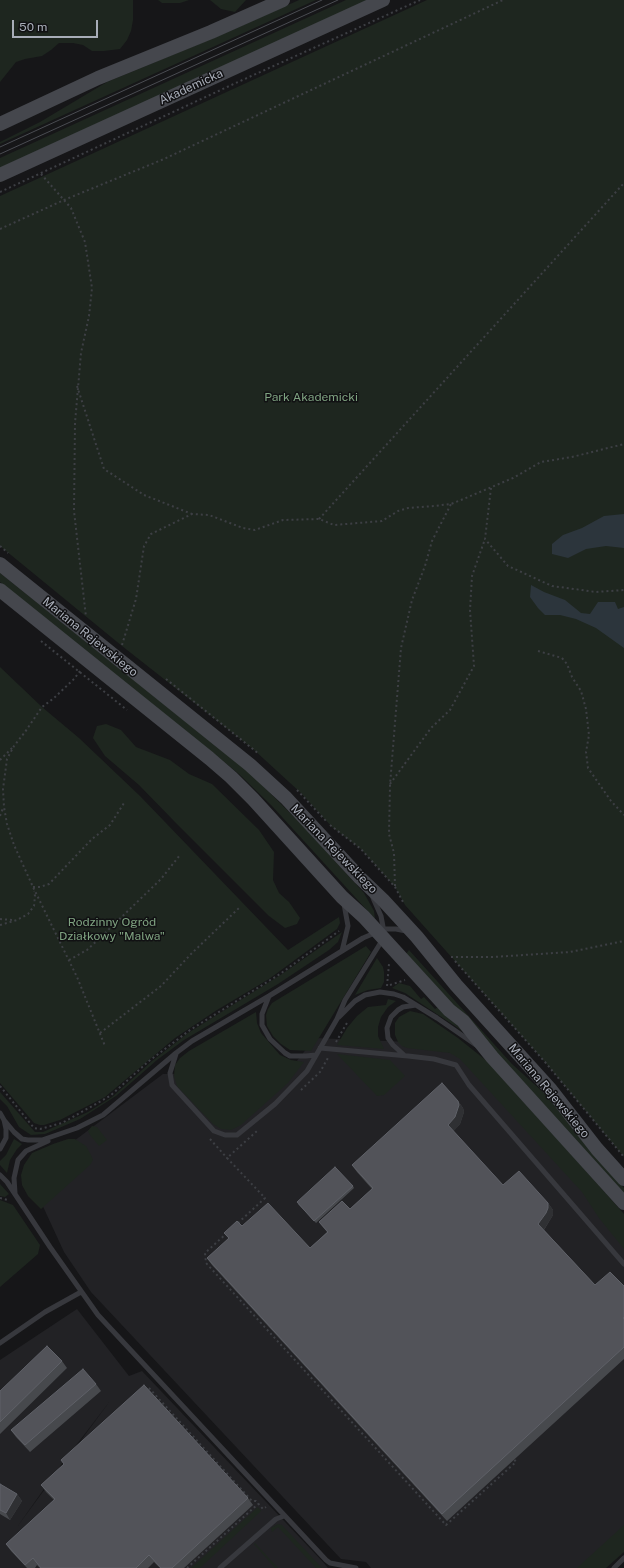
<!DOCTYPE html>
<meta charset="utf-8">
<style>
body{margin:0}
#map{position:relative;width:624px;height:1568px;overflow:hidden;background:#161618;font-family:"Public Sans",sans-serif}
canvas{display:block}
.scale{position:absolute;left:12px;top:20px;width:86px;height:18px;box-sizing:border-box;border:2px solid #a8adb8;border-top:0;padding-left:5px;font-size:12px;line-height:14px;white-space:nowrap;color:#a8adb8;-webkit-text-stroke:3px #111113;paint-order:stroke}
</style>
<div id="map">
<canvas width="624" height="1568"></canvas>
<div class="scale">50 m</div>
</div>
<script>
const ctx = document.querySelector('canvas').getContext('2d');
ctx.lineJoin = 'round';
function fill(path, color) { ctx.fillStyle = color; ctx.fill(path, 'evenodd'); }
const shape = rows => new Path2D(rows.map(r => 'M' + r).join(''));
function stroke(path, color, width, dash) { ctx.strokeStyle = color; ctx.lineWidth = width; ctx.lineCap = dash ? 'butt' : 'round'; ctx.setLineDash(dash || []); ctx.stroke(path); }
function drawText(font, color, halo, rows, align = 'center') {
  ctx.font = font + ' "Public Sans",sans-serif'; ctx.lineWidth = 3; ctx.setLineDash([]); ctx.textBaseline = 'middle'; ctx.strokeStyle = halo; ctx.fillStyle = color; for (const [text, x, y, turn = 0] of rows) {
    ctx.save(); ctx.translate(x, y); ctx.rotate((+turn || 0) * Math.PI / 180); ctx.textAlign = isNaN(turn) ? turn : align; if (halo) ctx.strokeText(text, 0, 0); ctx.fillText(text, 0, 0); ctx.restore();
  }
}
const built = shape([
 [315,1038,410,1042,463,1056,624,1238,624,1534,584,1568,371,1568,366,1562,341,1559,91,1292,64,1252,34,1187,66,1147,163,1074,288,1072],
 [77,1309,129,1376,142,1371,323,1562,328,1568,0,1568,0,1360],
 [110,1401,17,1527,61,1465]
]);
const green = shape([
 [0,0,133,0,133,20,131,31,127,40,120,49,104,51,92,51,83,45,73,43,59,43,51,50,42,56,25,59,16,62,0,82],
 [158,0,189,0,180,3,162,3],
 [210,0,246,0,235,12,221,9],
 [299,0,316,0,0,144,0,142,40,122,107,82,228,32],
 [346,0,368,0,0,168,0,158],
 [427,0,624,0,624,1157,545,1062,405,905,395,887,361,849,332,827,301,793,253,749,122,646,0,546,0,196],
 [0,573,250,773,302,825,364,893,374,911,375,919,272,806,239,774,0,582],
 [0,667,42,707,79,738,140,796,288,950,339,917,340,923,337,929,269,979,217,1010,175,1038,105,1097,60,1120,44,1125,40,1125,34,1123,0,1083],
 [106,724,121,730,136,747,170,760,189,774,212,784,259,830,274,852,273,880,279,893,289,902,300,918,297,924,285,928,269,916,174,821,139,785,105,756,93,738,97,726],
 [342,932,338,942,329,950,278,984,184,1040,157,1060,116,1096,80,1119,45,1134,31,1135,19,1127,7,1106,0,1099,0,1092,35,1132,43,1132,88,1112,112,1097,152,1061,188,1033,282,974],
 [366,946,371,952,311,1051,290,1050,281,1044,273,1036,267,1026,266,1015,268,1009,272,1003],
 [409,950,512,1064,544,1093,598,1159,624,1188,624,1194,406,954],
 [377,958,383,967,384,972,384,982,381,988,368,990,355,995],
 [399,983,410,986,421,999,424,997,435,1009,438,1007,464,1032,405,993,392,988],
 [388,999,396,1001,388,1007,381,1017,378,1027,378,1036,384,1049,337,1045,347,1028,357,1016,368,1007,386,1005],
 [410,1011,423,1014,458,1038,488,1062,571,1154,624,1214,624,1249,599,1218,582,1192,460,1059,450,1053,407,1048,402,1046,398,1042,395,1035,395,1023,399,1017],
 [256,1012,257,1023,261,1033,280,1055,291,1060,304,1062,288,1083,241,1125,231,1130,221,1129,213,1124,177,1086,174,1076,175,1065,180,1058,189,1051],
 [337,1054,390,1060,405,1076,384,1095,377,1096],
 [92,1126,97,1127,107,1140,99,1146,90,1135,88,1131],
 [14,1139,22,1144,17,1149,10,1160,7,1173,0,1165,0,1161,6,1155],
 [68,1139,75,1139,86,1146,91,1155,93,1160,90,1165,41,1209,28,1196,22,1185,21,1175,24,1165,32,1153,53,1144],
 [0,1184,9,1194,5,1197,0,1196],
 [0,1200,13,1205,40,1245,38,1254,0,1287],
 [258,1507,261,1511,259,1513,200,1568,191,1568],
 [278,1524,282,1525,322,1568,316,1568,278,1527,272,1532,271,1528],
 [624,1525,624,1552,606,1568,577,1568],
 [255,1543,278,1568,275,1568,254,1544]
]);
const water = shape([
 [624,514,624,548,606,546,586,549,568,558,552,554,552,544,563,535,582,528,604,516],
 [531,585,544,592,565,600,581,613,590,614,598,602,615,602,618,609,624,607,624,648,596,628,576,619,560,615,545,615,538,608,530,597]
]);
const path = shape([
 [41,174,71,208,85,242,92,288,89,316,81,353,75,423,74,511,86,617],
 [0,192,238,82,420,0],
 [0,229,64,200,164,159,503,0],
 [77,386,104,469,144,495,192,514],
 [491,488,485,539,508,566,552,586,596,592,624,590],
 [319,519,624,183],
 [0,546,8,553],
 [41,641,127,710],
 [122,645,136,599,144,546,151,534,192,514,209,515,243,528,255,530,283,520,319,519,334,525,382,521,398,511,408,508,434,506,451,504,461,500,513,478,541,462,572,457,624,444],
 [538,651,562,658,567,664,572,677,581,691,586,709,589,735,586,752,588,768,611,801,624,815],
 [80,671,74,679,54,698,42,707,25,732,14,746,7,759,3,789,4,807,7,824,14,845,33,887,77,977,105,1046],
 [166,679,259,754],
 [0,760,12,748],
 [390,784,431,728,450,710,474,666,470,610,472,576,485,539],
 [297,790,327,822],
 [0,816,3,808],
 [330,825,361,849,395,887,403,902],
 [395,886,394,853,389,834,390,785,401,648,412,600,425,566,432,541,451,504],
 [33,887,40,887,49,884,92,839,110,825,124,803],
 [0,919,13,920],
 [0,925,17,920,28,914,34,906,35,896,34,891],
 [451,957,493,957,570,952,624,941],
 [69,960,87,950,104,934,161,879,180,855],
 [455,961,545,1062,624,1157],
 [390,985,405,980],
 [387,986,389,964,390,965],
 [100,1033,161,986,191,954,239,908],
 [336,1042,348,1021],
 [0,1086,34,1128,40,1129,62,1123,110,1096,149,1061,190,1030,280,974,339,931],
 [301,1090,320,1072,329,1056],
 [210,1139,227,1158],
 [0,1198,8,1200],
 [238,1223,265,1198,227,1158,257,1131],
 [227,1233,205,1253,206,1263,446,1525,516,1462,514,1459],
 [149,1388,252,1501,256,1501,263,1509,266,1507],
 [187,1568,258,1504]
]);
const lane = shape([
 [373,898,381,916,384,932],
 [342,951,348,926,344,904],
 [269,996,262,1014,262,1025,270,1039,285,1053,290,1056,306,1056,316,1055],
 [339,1017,355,1001,365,995,380,992,394,994,403,997,437,1018,476,1045],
 [320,1048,408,1056,434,1059,456,1065,469,1085,624,1264],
 [176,1054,170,1073,172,1085,214,1131,225,1135,237,1135,275,1104,307,1071,337,1019,345,1000,383,939],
 [404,1055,393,1045,388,1038,387,1028,391,1017,398,1010,403,1007,416,1005],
 [0,1113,4,1120,6,1129,6,1138,0,1149],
 [4,1120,14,1132,22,1139,28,1140,42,1140,77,1128,103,1115,176,1053,192,1041,269,996,363,938,384,929,396,929,406,931],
 [0,1175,7,1182,50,1247,98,1315,326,1560,330,1563,356,1568],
 [15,1193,14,1178,18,1160,26,1151,48,1141],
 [0,1343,45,1312,81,1292],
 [220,1568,276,1519,284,1516],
 [614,1568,624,1558]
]);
const secondary = shape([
 [0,124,98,78,211,32,283,0],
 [0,175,383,0],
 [0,564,250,765,286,798,360,878,383,900,417,937,456,985,551,1090,597,1149,624,1179],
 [0,590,209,758,231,777,253,799,342,897,364,917,449,1010,463,1021,492,1057,624,1203]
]);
const tram = shape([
 [0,147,322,0],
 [0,154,338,0]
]);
const wall = shape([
 [458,1101,463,1108,464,1112,460,1124,453,1131,503,1185,548,1203,553,1210,553,1215,544,1230,595,1285,624,1286,624,1359,447,1521,212,1265,207,1258,229,1239,224,1233,242,1226,310,1248,327,1232,319,1222,350,1209,372,1189,357,1172,352,1165],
 [353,1186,354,1188,316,1223,298,1204],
 [62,1361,67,1368,0,1434,0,1391],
 [96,1384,101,1391,30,1452,16,1437,11,1430],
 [61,1460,248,1498,253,1505,184,1568,160,1568,154,1562,148,1568,40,1568,37,1565,35,1568,27,1568,11,1551,6,1544,54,1500,46,1492,41,1485,64,1464],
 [0,1484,17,1494,22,1501,10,1520,0,1514]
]);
const shadedWall = shape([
 [458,1101,463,1108,464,1112,460,1124,453,1132,448,1125],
 [548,1203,553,1210,553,1215,550,1220,543,1231,538,1224],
 [17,1494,22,1501,10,1520,6,1513]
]);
const building = shape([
 [442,1083,458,1101,459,1105,455,1117,448,1125,503,1185,519,1171,548,1203,548,1208,546,1213,538,1224,595,1285,610,1272,624,1286,624,1317,623,1318,624,1319,624,1347,442,1514,207,1258,229,1238,224,1233,237,1221,242,1226,268,1203,310,1248,328,1232,319,1222,342,1201,350,1209,373,1188,352,1165,442,1083],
 [335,1167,353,1186,314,1221,297,1202,335,1167],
 [47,1346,62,1361,0,1422,0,1391,47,1346],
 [83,1369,96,1384,25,1445,11,1430,83,1369],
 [144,1385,248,1498,172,1568,161,1568,149,1555,136,1568,41,1568,33,1558,25,1565,6,1544,55,1499,41,1485,64,1464,61,1460,144,1385],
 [0,1484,17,1494,6,1513,0,1510,0,1484]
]);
const streetNames = [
 ["Akademicka",191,87,-25],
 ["Mariana Rejewskiego",90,637,39],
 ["Mariana Rejewskiego",334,849,46],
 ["Mariana Rejewskiego",549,1091,50]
];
const parkNames = [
 ["Park Akademicki",311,397],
 ["Rodzinny Ogród",112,922],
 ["Działkowy \"Malwa\"",112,936]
];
fill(built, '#222225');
fill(green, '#1e261f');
fill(water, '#2c353c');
stroke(path, '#3d3f44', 2, [2, 3]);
stroke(lane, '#37383d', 5);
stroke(secondary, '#45474d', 14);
stroke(tram, '#4a4c52', 1);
fill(wall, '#47494d');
fill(shadedWall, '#2f3033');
fill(building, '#525359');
stroke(building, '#5f6168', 1);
drawText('12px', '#a8adb8', '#111113', streetNames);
drawText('12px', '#7fa381', '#111113', parkNames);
</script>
